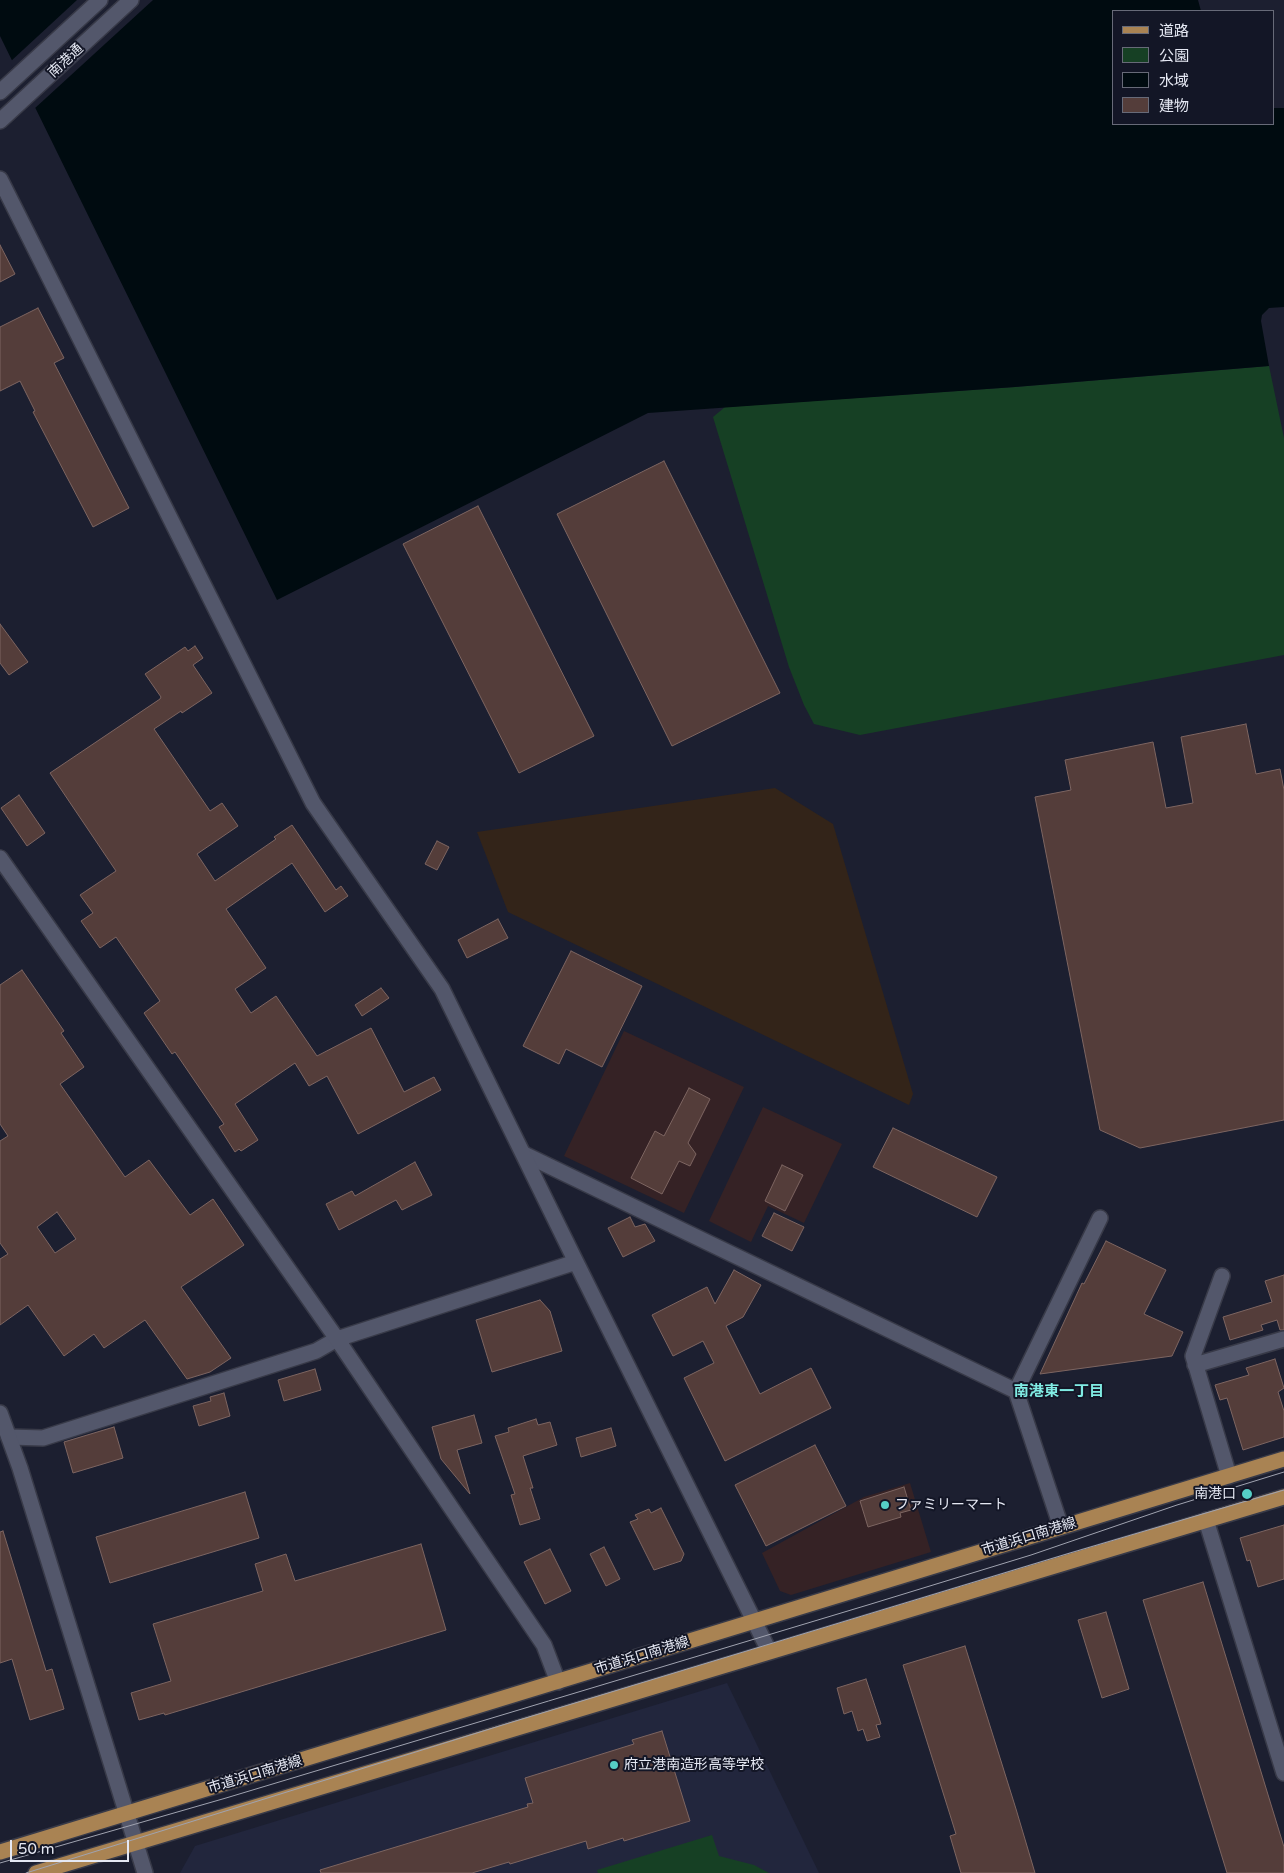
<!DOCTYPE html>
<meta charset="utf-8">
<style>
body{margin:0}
#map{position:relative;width:1284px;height:1873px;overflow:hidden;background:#1c1f30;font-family:"Varela Round","Noto Sans JP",sans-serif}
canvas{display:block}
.legend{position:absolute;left:1112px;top:10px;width:162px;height:115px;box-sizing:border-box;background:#131626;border:1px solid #676a78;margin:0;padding:6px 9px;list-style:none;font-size:15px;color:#e5e8f3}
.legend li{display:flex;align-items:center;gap:10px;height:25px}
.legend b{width:25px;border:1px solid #676a78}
.scale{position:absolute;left:10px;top:1840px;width:119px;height:22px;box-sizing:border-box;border:2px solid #e5e8f3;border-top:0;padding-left:6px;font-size:15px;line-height:18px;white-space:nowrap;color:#e5e8f3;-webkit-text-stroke:4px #131626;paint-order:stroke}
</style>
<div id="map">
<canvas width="1284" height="1873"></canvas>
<ul class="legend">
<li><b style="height:6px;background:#a98353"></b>道路</li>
<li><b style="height:14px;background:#164024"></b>公園</li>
<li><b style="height:14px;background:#000b10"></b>水域</li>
<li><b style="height:14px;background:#543d3a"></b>建物</li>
</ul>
<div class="scale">50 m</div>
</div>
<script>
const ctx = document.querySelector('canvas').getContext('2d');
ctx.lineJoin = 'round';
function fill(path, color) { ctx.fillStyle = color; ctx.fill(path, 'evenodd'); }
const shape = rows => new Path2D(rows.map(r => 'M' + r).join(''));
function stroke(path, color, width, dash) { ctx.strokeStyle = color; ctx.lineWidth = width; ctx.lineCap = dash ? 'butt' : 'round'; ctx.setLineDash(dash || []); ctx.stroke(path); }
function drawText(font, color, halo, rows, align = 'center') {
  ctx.font = font + ' "Varela Round","Noto Sans JP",sans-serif'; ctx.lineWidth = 4; ctx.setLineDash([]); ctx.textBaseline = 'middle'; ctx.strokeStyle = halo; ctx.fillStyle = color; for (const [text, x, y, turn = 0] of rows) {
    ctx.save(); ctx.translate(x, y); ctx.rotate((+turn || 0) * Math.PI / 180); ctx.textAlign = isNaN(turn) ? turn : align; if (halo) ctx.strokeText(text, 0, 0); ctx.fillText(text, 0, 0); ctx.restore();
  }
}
const commercial = shape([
 [624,1031,744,1087,684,1213,564,1156],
 [763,1107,842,1144,804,1223,768,1206,751,1242,709,1221],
 [910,1483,931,1552,791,1595,780,1591,762,1553,864,1497]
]);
const industrial = shape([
 [775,788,833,824,913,1094,909,1105,508,912,477,832]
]);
const built = shape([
 [727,1683,819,1873,180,1873,195,1846]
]);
const green = shape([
 [1269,366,1284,438,1284,655,860,735,814,724,804,705,789,667,713,417,725,407,1015,387],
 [712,1835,719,1856,754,1865,769,1873,598,1873,597,1870]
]);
const water = shape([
 [0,0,1198,0,1201,11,1113,11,1113,124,1273,124,1273,108,1284,108,1284,307,1269,308,1262,315,1261,321,1269,366,1015,387,648,413,277,600,0,36]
]);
const pier = shape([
 [77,0,153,0,34,109,10,62]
]);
const building = shape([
 [0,245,15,274,0,282,0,245],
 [38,308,64,358,54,363,129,508,93,527,33,412,35,411,20,381,0,391,0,327,38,308],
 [664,461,780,693,672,746,557,514,664,461],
 [478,506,594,736,519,773,403,544,478,506],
 [0,624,28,662,9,675,0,663,0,624],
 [195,646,203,658,193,665,212,693,182,713,181,711,154,729,210,811,222,803,238,826,197,854,215,881,276,839,274,837,292,825,336,890,341,886,348,896,325,912,292,863,226,909,266,968,235,989,251,1013,276,996,317,1056,371,1028,404,1092,434,1077,441,1090,358,1134,327,1076,309,1086,295,1063,235,1104,258,1140,241,1151,239,1149,235,1152,219,1127,224,1124,175,1052,172,1054,144,1013,160,1001,116,937,100,948,81,921,93,913,80,895,116,871,50,773,160,699,161,697,145,674,185,647,188,651,195,646],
 [1246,724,1256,774,1280,769,1284,790,1284,1120,1140,1148,1100,1130,1035,797,1071,790,1065,760,1153,742,1166,808,1193,803,1181,737,1246,724],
 [19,795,45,833,27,846,1,808,19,795],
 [437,841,449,847,437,870,425,864,437,841],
 [498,919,508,938,467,958,458,940,498,919],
 [571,951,642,986,602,1067,566,1049,559,1064,523,1046,571,951],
 [22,970,64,1031,61,1033,84,1067,60,1084,125,1177,149,1160,190,1215,213,1199,244,1245,181,1287,231,1358,210,1372,187,1379,145,1320,104,1348,94,1334,64,1356,28,1305,0,1325,0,1259,8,1254,0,1243,0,1141,8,1136,0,1124,0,985,22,970],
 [57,1212,76,1239,55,1253,37,1227,57,1212],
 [381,988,389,998,362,1016,355,1005,381,988],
 [689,1088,710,1099,688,1143,696,1154,690,1166,679,1161,662,1194,631,1178,655,1131,664,1136,689,1088],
 [893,1128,997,1177,977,1217,873,1167,893,1128],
 [415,1162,432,1195,402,1210,396,1200,339,1230,326,1204,352,1191,355,1196,415,1162],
 [782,1165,803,1175,785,1211,765,1201,782,1165],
 [774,1213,804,1227,792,1251,762,1236,774,1213],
 [630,1217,635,1227,645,1224,655,1241,623,1257,608,1228,630,1217],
 [1106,1241,1166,1270,1144,1314,1183,1332,1172,1356,1040,1374,1082,1283,1084,1284,1106,1241],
 [734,1270,761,1285,743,1317,726,1326,760,1394,811,1368,831,1408,725,1461,684,1378,714,1363,703,1341,673,1356,652,1315,707,1287,715,1304,734,1270],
 [1284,1275,1284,1330,1280,1330,1277,1320,1261,1325,1263,1330,1230,1340,1223,1317,1272,1302,1265,1281,1284,1275],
 [540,1300,550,1311,562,1351,492,1372,476,1320,540,1300],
 [1275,1359,1284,1388,1278,1392,1284,1411,1284,1437,1243,1450,1227,1398,1220,1400,1215,1385,1249,1375,1246,1368,1275,1359],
 [315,1369,321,1390,284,1401,278,1380,315,1369],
 [224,1393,230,1416,199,1426,193,1406,211,1401,210,1397,224,1393],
 [474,1415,482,1443,457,1450,470,1494,441,1459,432,1427,474,1415],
 [536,1419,538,1425,550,1422,557,1445,523,1456,533,1488,530,1488,540,1519,520,1525,511,1495,515,1494,495,1436,509,1432,508,1428,536,1419],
 [114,1427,123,1458,73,1473,64,1442,114,1427],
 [611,1428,616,1446,581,1457,576,1438,611,1428],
 [815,1445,846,1506,766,1546,735,1485,815,1445],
 [904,1487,911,1510,900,1513,901,1517,868,1527,860,1501,904,1487],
 [245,1492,259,1538,110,1583,96,1537,245,1492],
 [661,1508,684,1554,681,1561,654,1570,630,1522,638,1519,635,1515,649,1509,651,1513,661,1508],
 [1284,1525,1284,1579,1258,1587,1250,1560,1247,1561,1240,1538,1284,1525],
 [3,1531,46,1671,52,1669,64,1709,30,1720,12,1659,0,1663,0,1532,3,1531],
 [421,1544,446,1630,165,1715,164,1713,139,1720,131,1693,171,1681,153,1624,263,1591,255,1564,286,1554,295,1581,421,1544],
 [604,1547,620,1579,606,1586,590,1554,604,1547],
 [550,1549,571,1591,545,1604,524,1562,550,1549],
 [1203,1582,1284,1847,1284,1873,1227,1873,1143,1600,1203,1582],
 [1106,1612,1129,1689,1102,1698,1078,1620,1106,1612],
 [965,1646,1016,1809,1035,1873,961,1873,950,1836,956,1834,903,1665,965,1646],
 [866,1679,881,1724,876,1725,880,1737,867,1741,863,1729,858,1731,852,1711,844,1714,837,1688,866,1679],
 [662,1731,690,1821,624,1841,623,1838,588,1849,586,1841,510,1864,509,1862,472,1873,321,1873,320,1870,528,1807,527,1804,533,1803,525,1778,634,1744,632,1740,662,1731]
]);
const street = shape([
 [524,1154,1016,1391,1061,1527],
 [1222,1276,1193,1356,1229,1476],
 [1195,1365,1284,1339],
 [1016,1391,1100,1218],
 [9,1437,43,1438,316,1351,337,1339],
 [1206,1520,1284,1773]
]);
const secondary = shape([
 [0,92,100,0],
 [0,121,131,0],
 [0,179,313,803,442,989,576,1262,769,1651],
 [0,858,337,1339,544,1645,558,1682],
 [337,1339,576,1262],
 [0,1413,20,1468,145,1873]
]);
const primary = shape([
 [0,1852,1284,1459],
 [36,1873,1284,1497]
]);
const tram = shape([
 [0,1863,226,1798,871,1604,1031,1555,1177,1505,1284,1472],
 [26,1873,509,1723,1070,1553,1284,1490]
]);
const markers = [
 [1247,1494,6,"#55cec6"],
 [885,1505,5,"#55cec6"],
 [614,1765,5,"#55cec6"]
];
const streetNames = [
 ["南港通",66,61,-43],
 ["市道浜口南港線",1029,1537,-17],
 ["市道浜口南港線",642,1656,-17],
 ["市道浜口南港線",255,1775,-17]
];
const poiNames = [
 ["南港口",1236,1494,"right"],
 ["ファミリーマート",895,1505],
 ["府立港南造形高等学校",624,1765]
];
const neighbourhoodNames = [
 ["南港東一丁目",1059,1392]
];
fill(commercial, '#352225');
fill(industrial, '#332419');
fill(built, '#22263d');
fill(green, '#164024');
fill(water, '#000b10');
fill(pier, '#1c1f30');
fill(building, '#543d3a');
stroke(building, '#7d6561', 1);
stroke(street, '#383a48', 18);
stroke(secondary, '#383a48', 18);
stroke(primary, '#383a48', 18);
stroke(street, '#53576b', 15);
stroke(secondary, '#53576b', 15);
stroke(primary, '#a98353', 15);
stroke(tram, '#a0a3b0', 1);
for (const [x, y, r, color] of markers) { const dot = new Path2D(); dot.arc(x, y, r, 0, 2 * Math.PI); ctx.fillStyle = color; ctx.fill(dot); stroke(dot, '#131626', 2); }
drawText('14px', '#e5e8f3', '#131626', streetNames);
drawText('14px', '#e5e8f3', '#131626', poiNames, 'left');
drawText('bold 15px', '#80ebe3', '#131626', neighbourhoodNames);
</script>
